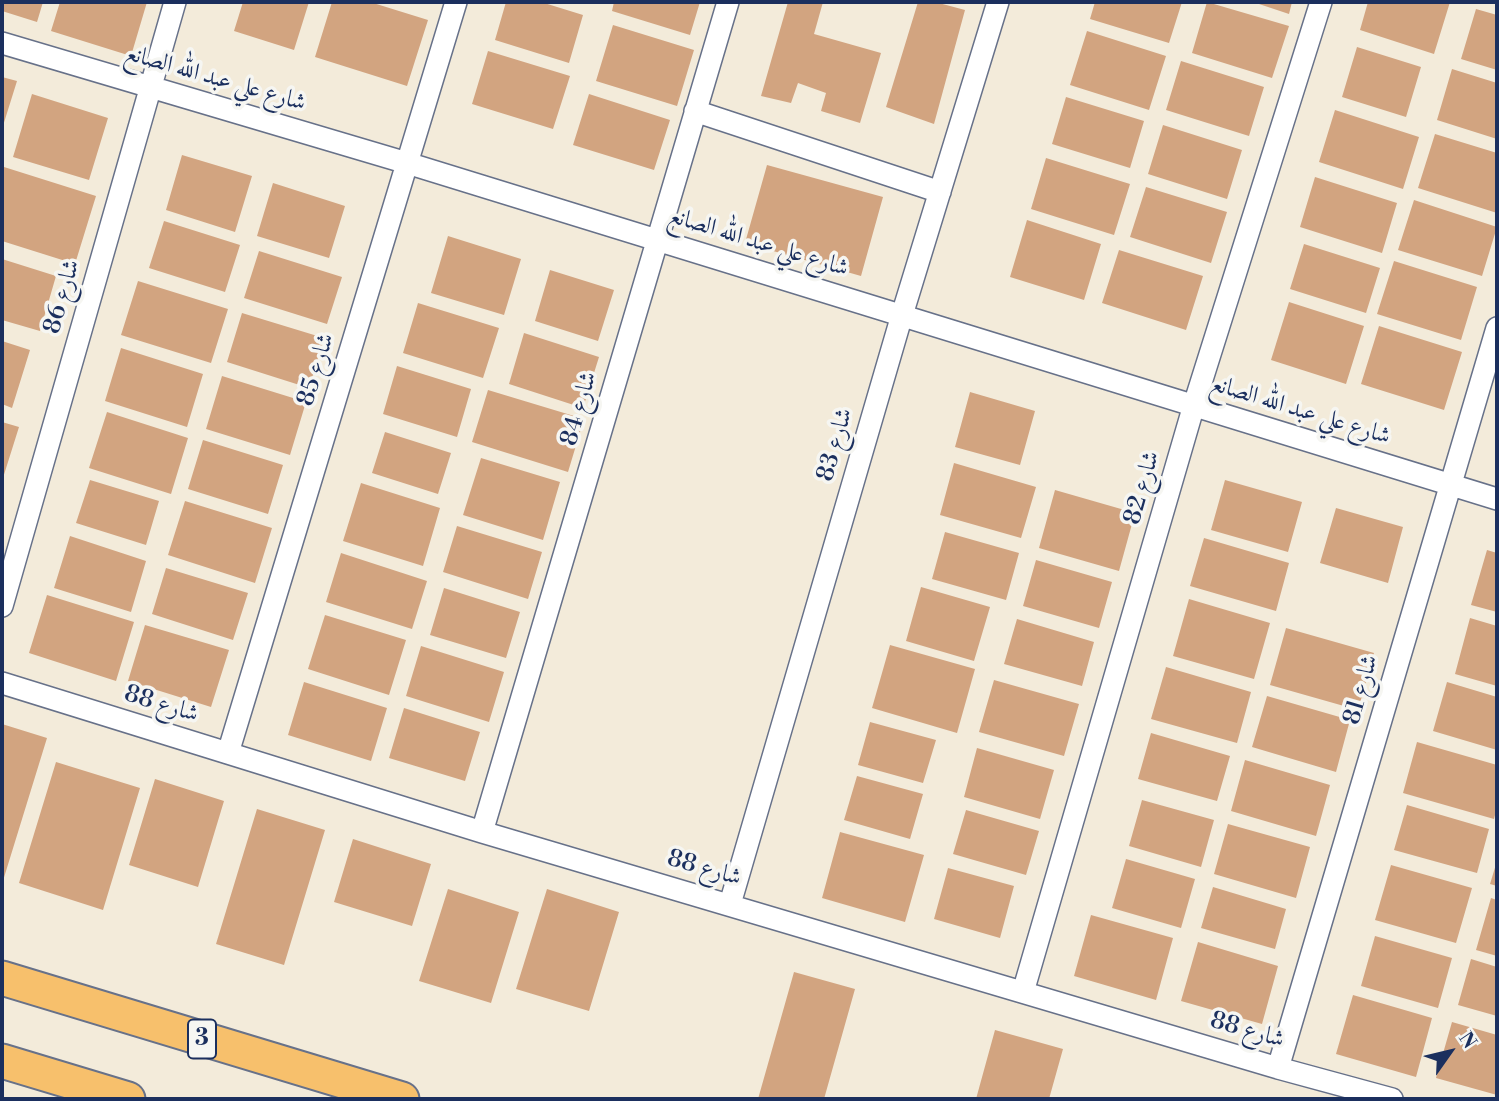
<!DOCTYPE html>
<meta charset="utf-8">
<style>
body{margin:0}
#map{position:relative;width:1499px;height:1101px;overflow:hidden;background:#f3ebda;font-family:"Libre Bodoni",serif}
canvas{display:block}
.frame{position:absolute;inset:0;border:4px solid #1b2f5e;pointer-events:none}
.north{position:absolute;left:1415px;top:1017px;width:70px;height:70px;-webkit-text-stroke:5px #f6f6f2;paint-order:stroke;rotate:56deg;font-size:19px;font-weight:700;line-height:28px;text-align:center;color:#1b2f5e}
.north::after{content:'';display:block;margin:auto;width:24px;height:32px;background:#1b2f5e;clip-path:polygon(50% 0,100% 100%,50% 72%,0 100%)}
</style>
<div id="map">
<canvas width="1499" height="1101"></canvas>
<div class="frame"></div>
<div class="north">N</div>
</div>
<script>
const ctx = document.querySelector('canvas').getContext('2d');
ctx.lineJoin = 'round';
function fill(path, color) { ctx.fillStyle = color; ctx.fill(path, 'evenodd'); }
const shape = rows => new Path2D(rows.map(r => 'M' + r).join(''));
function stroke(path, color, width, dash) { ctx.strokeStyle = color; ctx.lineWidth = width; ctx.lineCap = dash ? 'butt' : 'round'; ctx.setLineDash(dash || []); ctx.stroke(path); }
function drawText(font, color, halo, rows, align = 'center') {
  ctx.font = font + ' "Libre Bodoni",Amiri,serif'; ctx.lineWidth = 7; ctx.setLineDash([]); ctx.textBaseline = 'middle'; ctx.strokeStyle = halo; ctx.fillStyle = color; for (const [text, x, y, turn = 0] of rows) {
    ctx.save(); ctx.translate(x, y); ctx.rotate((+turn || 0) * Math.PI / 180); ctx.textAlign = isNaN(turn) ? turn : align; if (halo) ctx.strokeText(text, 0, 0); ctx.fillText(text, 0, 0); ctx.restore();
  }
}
const building = shape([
 [2,2,43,2,37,22,2,11],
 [60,2,147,2,131,56,51,31],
 [243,2,309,2,294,50,234,31],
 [332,2,370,2,428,20,407,86,315,57],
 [506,2,541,2,583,15,569,63,495,40],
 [614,2,700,2,690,35,612,11],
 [788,2,823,2,814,34,881,53,860,123,821,111,826,93,798,83,791,103,761,96],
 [918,2,935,2,965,10,934,124,886,107],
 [1095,2,1182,2,1169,43,1090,19],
 [1207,2,1289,26,1272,78,1192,53],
 [1253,2,1292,2,1289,14],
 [1368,2,1450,2,1434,54,1360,30],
 [1476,9,1497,15,1497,70,1461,59],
 [613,25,694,50,677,106,596,81],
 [1087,31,1166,56,1149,110,1070,85],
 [1357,47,1421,67,1406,117,1342,97],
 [488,51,570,76,553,129,472,104],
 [1181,61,1264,87,1249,136,1166,110],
 [1452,69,1497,83,1497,139,1437,120],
 [2,77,17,81,2,129],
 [32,94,108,118,89,180,13,157],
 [589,94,670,120,654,170,573,145],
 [1066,97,1144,121,1130,168,1052,144],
 [1335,110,1419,137,1403,189,1319,162],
 [1163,125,1242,150,1227,199,1148,174],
 [1435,134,1497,153,1497,213,1418,188],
 [182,155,252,176,235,232,166,210],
 [1046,158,1130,184,1114,235,1031,209],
 [767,165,883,197,861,276,745,243],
 [4,167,96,196,75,264,2,241],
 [1315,177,1397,203,1382,253,1300,227],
 [273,183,345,206,329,258,257,236],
 [1146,187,1227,212,1211,263,1130,237],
 [1414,200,1497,227,1482,276,1398,250],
 [1027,220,1101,244,1084,300,1010,277],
 [164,221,240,245,225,292,149,268],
 [448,236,521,259,504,315,431,293],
 [1304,244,1380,268,1366,313,1290,289],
 [1119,250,1203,276,1186,330,1102,303],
 [259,251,342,277,327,324,244,298],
 [2,259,56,276,40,331,2,320],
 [1394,261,1477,287,1461,340,1377,314],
 [550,270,614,290,598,341,535,321],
 [138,281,228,309,211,363,121,335],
 [1289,302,1364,326,1346,384,1271,360],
 [418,303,499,328,483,378,403,353],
 [242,313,324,338,309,388,227,362],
 [1379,326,1462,352,1444,410,1361,384],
 [524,333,599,357,583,408,509,384],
 [2,341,30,350,12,408,2,404],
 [121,348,203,374,187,427,105,401],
 [397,366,471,389,457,437,383,414],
 [222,376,306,402,290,455,206,429],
 [488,390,584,419,568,472,472,442],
 [970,392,1035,411,1020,465,955,447],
 [107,412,188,438,171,494,89,468],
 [2,422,19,427,2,481],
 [385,432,451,453,438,494,372,473],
 [203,440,283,465,268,514,188,489],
 [481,458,560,482,543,540,463,515],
 [954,463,1036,487,1021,538,940,515],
 [90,480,159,501,146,545,76,523],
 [1225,480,1302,502,1288,552,1211,530],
 [361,483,440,508,423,566,343,541],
 [1055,490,1135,513,1119,571,1039,548],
 [185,501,272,528,255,583,168,555],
 [1336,508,1403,527,1388,583,1320,563],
 [457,526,542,552,528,599,443,572],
 [945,532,1019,553,1006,600,932,579],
 [70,536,146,561,131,612,54,588],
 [1204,538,1289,563,1276,611,1190,586],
 [1487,550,1497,553,1497,612,1471,605],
 [341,553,427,581,412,629,326,602],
 [1036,560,1112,582,1099,628,1023,606],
 [166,568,248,593,233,640,152,614],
 [921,587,990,607,974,661,906,641],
 [444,588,520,612,506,658,430,635],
 [47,595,134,622,116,681,29,653],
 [1189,599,1270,623,1254,679,1173,656],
 [325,615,406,640,389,695,308,669],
 [1470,618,1497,626,1497,686,1455,674],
 [1017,619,1094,642,1082,686,1004,664],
 [145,625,229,650,211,707,128,681],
 [1286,628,1374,653,1358,710,1270,685],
 [890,645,975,669,957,733,872,708],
 [421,646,504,672,489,722,406,696],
 [1166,667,1251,692,1237,743,1151,719],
 [994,680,1079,704,1064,756,979,732],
 [304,682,387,708,371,761,288,735],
 [1447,682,1497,697,1497,750,1433,731],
 [1267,696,1350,720,1336,772,1252,747],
 [404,708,480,732,465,781,389,758],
 [870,722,936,740,923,783,858,765],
 [2,724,47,738,2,884],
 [1151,733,1230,756,1217,801,1138,779],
 [1417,742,1497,765,1497,807,1494,819,1403,793],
 [977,748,1054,770,1040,819,964,797],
 [1245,760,1330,785,1316,836,1231,811],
 [56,762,140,788,103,910,19,883],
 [857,776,923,794,910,839,844,820],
 [155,779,224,801,198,887,129,865],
 [1142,800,1214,820,1201,867,1129,846],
 [1407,805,1489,829,1477,873,1394,850],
 [257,809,325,830,284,965,216,944],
 [966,810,1039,831,1026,875,953,854],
 [1228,824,1310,847,1296,898,1214,874],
 [840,832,924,855,905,922,822,898],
 [353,839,431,864,412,926,334,902],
 [1126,859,1195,879,1181,928,1112,908],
 [1497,861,1497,886,1490,884],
 [1391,865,1472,888,1456,943,1375,920],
 [948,868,1014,886,1000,938,934,919],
 [1213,887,1286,909,1275,949,1201,928],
 [448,889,519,912,491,1003,419,981],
 [547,889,619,912,589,1011,516,989],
 [1491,898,1497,900,1497,956,1476,950],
 [1091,915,1173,938,1156,1000,1074,976],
 [1375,936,1452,958,1438,1008,1361,986],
 [1198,942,1278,966,1262,1024,1181,1001],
 [1471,959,1497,967,1497,1016,1458,1005],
 [794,972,855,989,824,1099,758,1099],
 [1353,995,1432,1018,1416,1077,1336,1054],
 [1452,1022,1497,1035,1497,1095,1436,1078],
 [995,1030,1063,1049,1049,1099,976,1099]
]);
const street = shape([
 [2,43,407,163,1497,499],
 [695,111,940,192],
 [2,606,175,2],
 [2,683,482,832,1278,1068,1392,1099],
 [228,753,456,2],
 [482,832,728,2],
 [730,904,902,315,998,2],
 [1023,992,1194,405,1321,2],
 [1278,1068,1497,328]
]);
const primary = shape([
 [2,978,402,1099],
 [2,1061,128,1099]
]);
const shields = [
 [202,1039,28]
];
const shieldNames = [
 ["3",202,1039]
];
const streetNames = [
 ["شارع علي عبد الله الصانع",215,79,16],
 ["شارع علي عبد الله الصانع",758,243,17],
 ["شارع 86",63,297,-74],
 ["شارع 85",317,370,-73],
 ["شارع 84",580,409,-74],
 ["شارع علي عبد الله الصانع",1300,411,17],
 ["شارع 83",836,445,-74],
 ["شارع 82",1143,488,-74],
 ["شارع 81",1362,690,-74],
 ["شارع 88",161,705,17],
 ["شارع 88",704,869,16],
 ["شارع 88",1247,1031,16]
];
fill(building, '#d2a480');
stroke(street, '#677189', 24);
stroke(primary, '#677189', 37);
stroke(street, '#fff', 21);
stroke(primary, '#f7c06c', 33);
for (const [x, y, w] of shields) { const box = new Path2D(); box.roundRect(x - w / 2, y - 19.5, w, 39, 5); ctx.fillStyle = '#f6f6f2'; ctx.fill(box); stroke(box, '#1b2f5e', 2); }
drawText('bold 23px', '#1b2f5e', null, shieldNames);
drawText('24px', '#1b2f5e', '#f6f6f2', streetNames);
</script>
